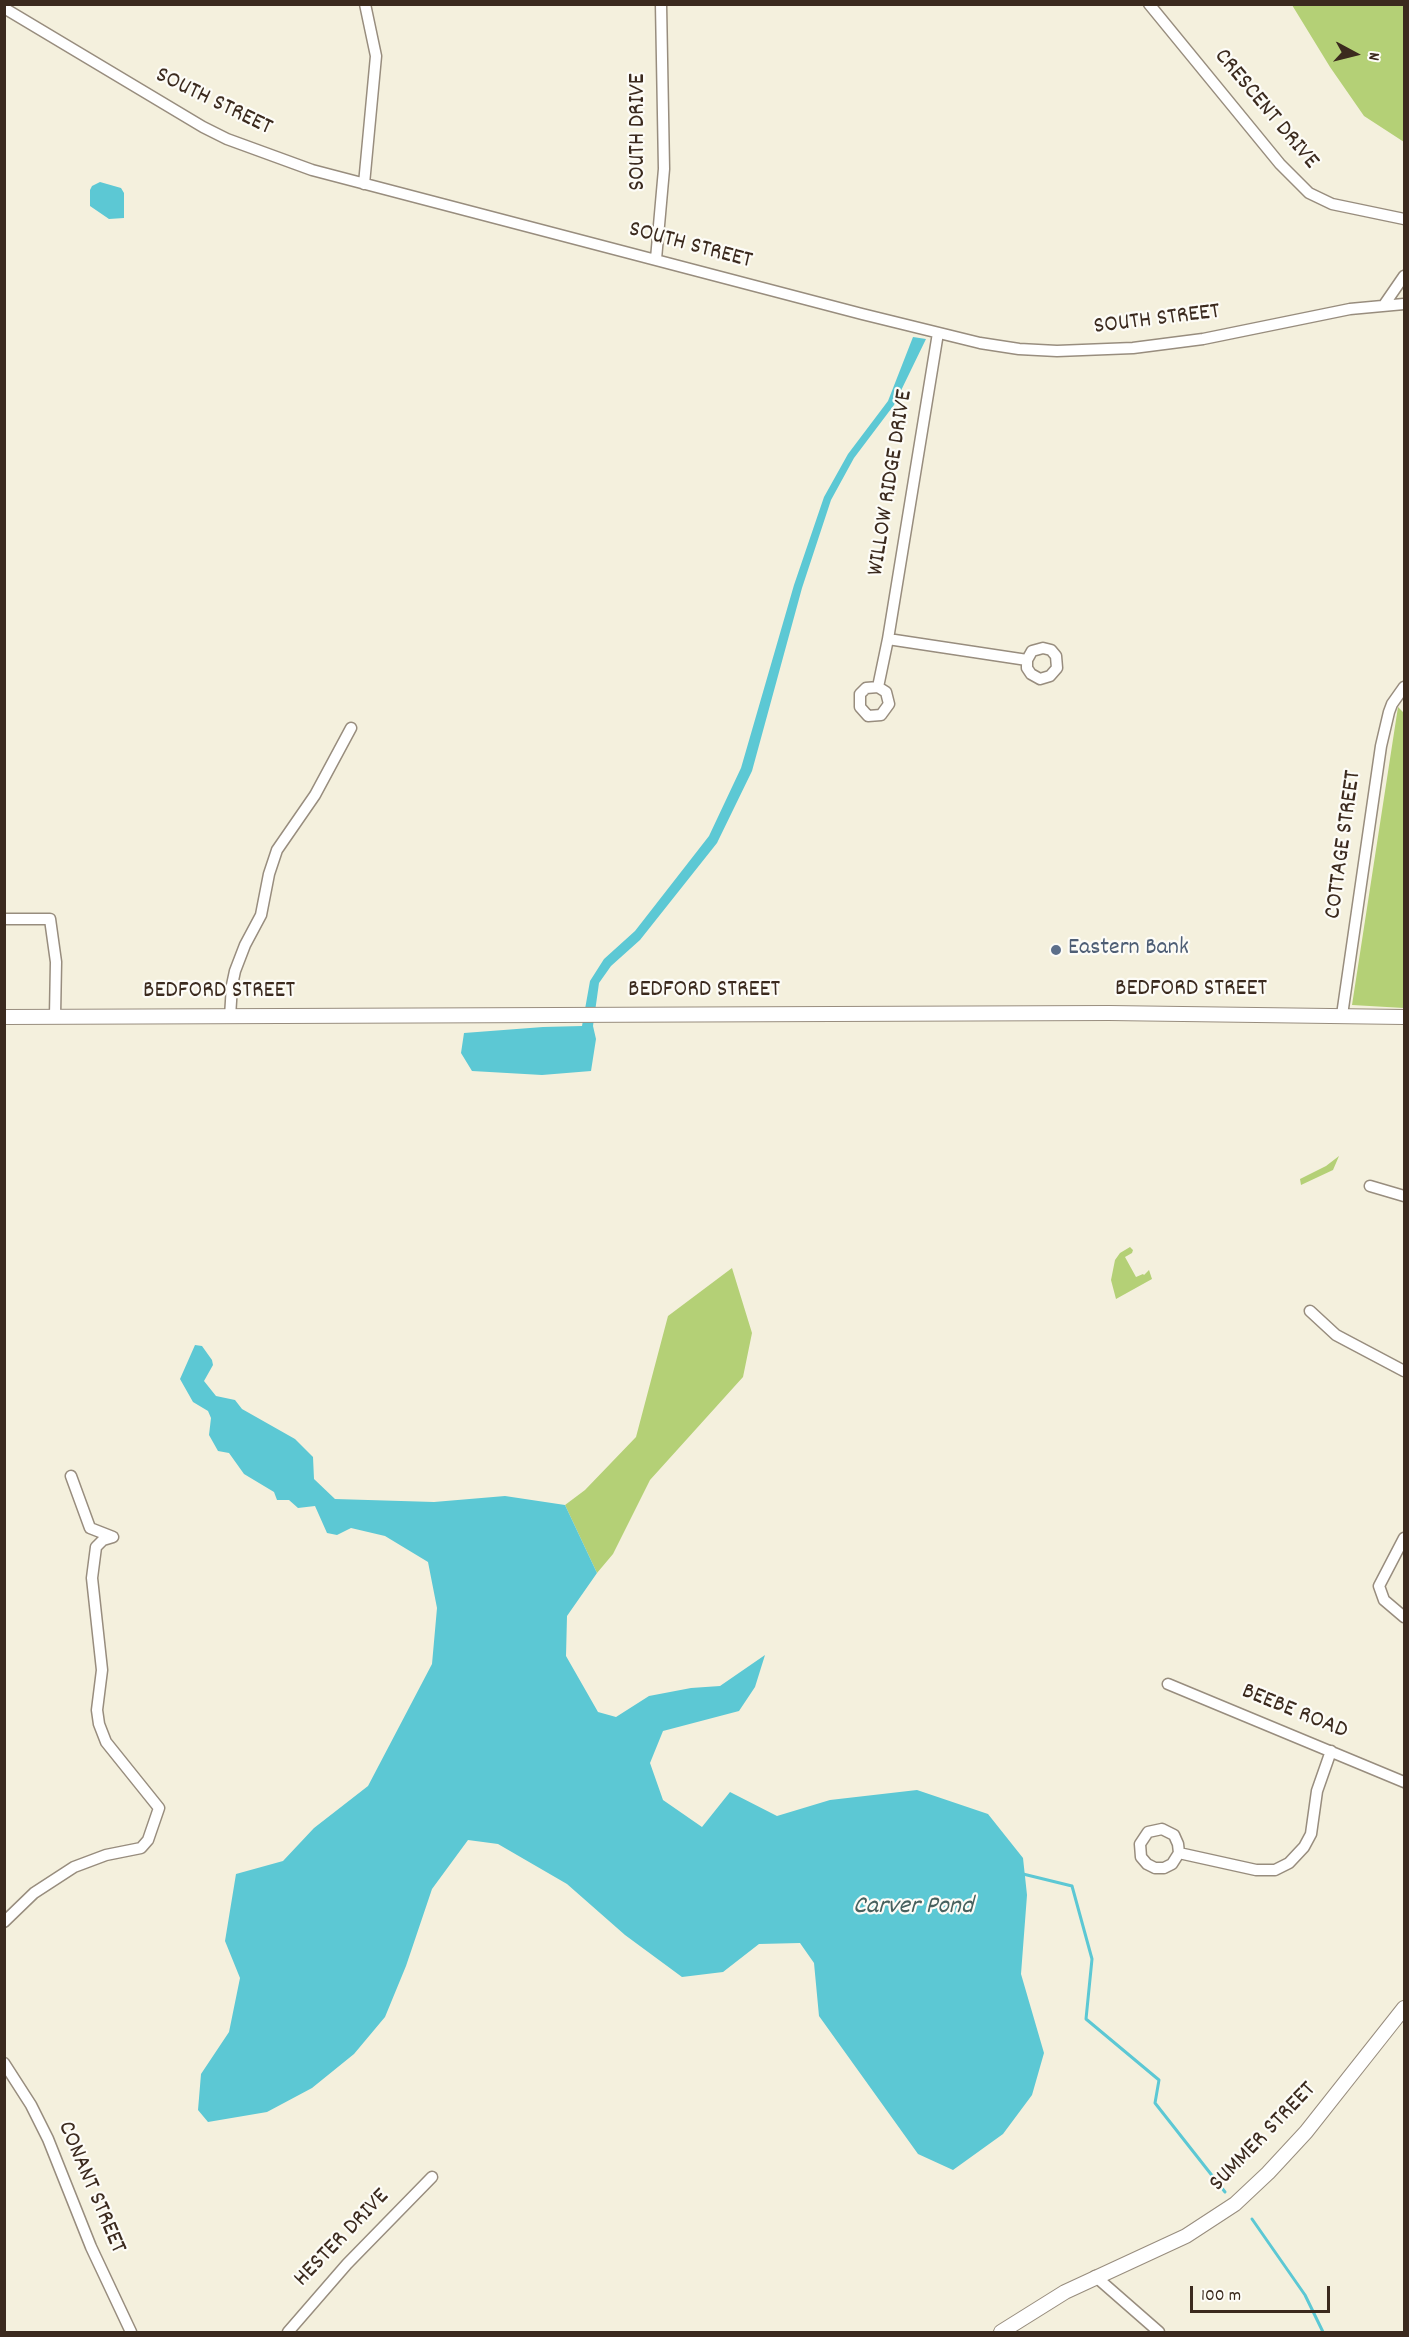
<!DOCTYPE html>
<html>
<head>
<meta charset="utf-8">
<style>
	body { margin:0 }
	#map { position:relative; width:1409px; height:2337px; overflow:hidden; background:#f4f0dd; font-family:Dekko,sans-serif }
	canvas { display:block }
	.frame { position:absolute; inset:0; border:6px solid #3b2a1e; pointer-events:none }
	.north { position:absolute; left:1325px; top:24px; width:60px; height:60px; -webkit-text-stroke:4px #fdfcf7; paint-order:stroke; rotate:97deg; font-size:16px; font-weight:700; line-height:24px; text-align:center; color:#3b2a1e }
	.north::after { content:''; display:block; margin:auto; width:21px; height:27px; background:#3b2a1e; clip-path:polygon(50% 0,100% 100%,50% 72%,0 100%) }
	.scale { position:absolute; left:1190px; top:2286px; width:140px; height:27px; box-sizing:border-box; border:3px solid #3b2a1e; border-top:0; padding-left:8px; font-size:18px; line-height:21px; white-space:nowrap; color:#3b2a1e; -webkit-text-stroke:4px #fdfcf7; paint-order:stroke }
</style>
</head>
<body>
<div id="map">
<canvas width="1409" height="2337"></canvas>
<div class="frame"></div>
<div class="north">N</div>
<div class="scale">100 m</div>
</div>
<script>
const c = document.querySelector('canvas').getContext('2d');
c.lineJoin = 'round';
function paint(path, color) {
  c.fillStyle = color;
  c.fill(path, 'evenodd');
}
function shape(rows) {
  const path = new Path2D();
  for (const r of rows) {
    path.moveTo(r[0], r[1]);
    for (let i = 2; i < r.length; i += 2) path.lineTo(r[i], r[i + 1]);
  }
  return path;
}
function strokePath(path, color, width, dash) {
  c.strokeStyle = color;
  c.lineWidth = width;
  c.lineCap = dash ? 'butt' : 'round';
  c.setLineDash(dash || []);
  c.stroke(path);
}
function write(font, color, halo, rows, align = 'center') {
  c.font = font + ' Dekko,sans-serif';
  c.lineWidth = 4.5;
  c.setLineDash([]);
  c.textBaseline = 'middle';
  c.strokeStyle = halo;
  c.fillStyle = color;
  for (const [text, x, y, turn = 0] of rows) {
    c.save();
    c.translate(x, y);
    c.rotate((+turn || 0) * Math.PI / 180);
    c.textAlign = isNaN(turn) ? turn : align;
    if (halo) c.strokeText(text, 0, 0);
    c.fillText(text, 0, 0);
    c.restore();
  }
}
paint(shape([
	[1292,5,1404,5,1404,142,1364,116,1330,67],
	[1398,707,1404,713,1404,1008,1352,1005],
	[1339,1156,1333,1170,1301,1185,1300,1179,1326,1166],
	[1130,1247,1133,1250,1132,1253,1125,1257,1136,1277,1143,1274,1144,1275,1149,1270,1152,1279,1116,1299,1111,1280,1115,1260,1120,1253],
	[732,1268,752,1333,743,1377,650,1480,613,1554,597,1573,565,1505,585,1490,636,1437,668,1316]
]), '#b4d076');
paint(shape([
	[100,182,121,188,124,193,124,218,109,219,90,206,90,190,92,186],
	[913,337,926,339,894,405,854,458,831,500,802,588,752,771,717,843,640,940,611,966,599,983,593,1026,596,1039,591,1071,542,1075,472,1071,461,1053,464,1033,543,1027,582,1026,590,981,604,959,635,931,709,836,741,768,794,585,824,497,848,454,888,401],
	[195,1345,202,1346,212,1360,213,1365,204,1381,216,1396,235,1400,242,1409,295,1439,313,1457,314,1479,335,1499,434,1502,505,1496,565,1505,597,1573,567,1616,566,1656,598,1712,616,1717,649,1696,691,1688,720,1686,765,1655,755,1687,739,1711,663,1731,650,1763,663,1800,702,1827,730,1792,777,1816,830,1800,917,1790,988,1814,1023,1858,1027,1895,1021,1974,1044,2053,1032,2095,1003,2134,953,2170,918,2154,819,2016,814,1963,800,1943,759,1944,723,1972,682,1977,625,1935,567,1884,498,1844,468,1840,432,1889,406,1966,385,2017,354,2054,312,2088,267,2112,208,2122,198,2110,201,2074,229,2032,240,1978,225,1941,236,1874,283,1861,314,1828,368,1786,432,1664,437,1608,428,1562,385,1536,351,1528,337,1535,327,1533,315,1506,298,1508,289,1500,277,1500,274,1492,244,1474,229,1453,218,1451,209,1435,211,1418,208,1411,193,1402,180,1379]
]), '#5cc8d4');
strokePath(shape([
	[1023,1874,1072,1886,1092,1959,1086,2019,1159,2080,1155,2103,1225,2192],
	[1252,2219,1305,2295,1323,2332]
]), '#5cc8d4', 3);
const minor = shape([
	[1149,4,1280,164,1309,193,1332,204,1404,219],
	[4,8,203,127,227,139,312,170,862,314,980,343,1019,349,1057,351,1133,348,1203,339,1350,309,1404,304],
	[364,184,376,56,365,4],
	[656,259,664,169,661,4],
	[1384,305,1404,276],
	[938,333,888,639,1027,660,1027,668,1031,674,1040,679,1050,676,1057,668,1056,656,1051,650,1043,648,1032,651,1027,660],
	[878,687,866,688,860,694,860,707,868,716,881,715,889,704,886,692,878,687,888,639],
	[4,919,50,919,56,962,55,1016],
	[1342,1015,1381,746,1389,712,1392,704,1404,687],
	[230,1017,232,985,235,971,245,945,261,915,269,874,277,850,315,795,351,728],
	[1370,1186,1404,1196],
	[1310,1311,1336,1335,1404,1371],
	[1404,1538,1379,1586,1384,1600,1404,1617],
	[1168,1684,1404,1782],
	[1179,1853,1172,1864,1164,1868,1155,1868,1147,1864,1141,1857,1140,1844,1148,1832,1162,1829,1174,1835,1178,1844,1179,1853,1256,1870,1275,1870,1289,1863,1304,1847,1311,1834,1317,1791,1331,1751],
	[4,1922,34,1893,74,1867,106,1855,141,1848,148,1840,159,1808,106,1742,99,1724,97,1710,102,1670,92,1578,96,1547,103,1540,113,1537,90,1528,71,1476],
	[4,2063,31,2105,48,2139,91,2247,131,2332],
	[1095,2276,1159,2332],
	[288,2332,347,2264,432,2177]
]);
const major = shape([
	[4,1017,1109,1013,1404,1017],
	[1001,2332,1065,2292,1186,2236,1235,2204,1268,2173,1306,2132,1404,2008]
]);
strokePath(minor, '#988d7e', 13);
strokePath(major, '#988d7e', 16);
strokePath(minor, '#fff', 10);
strokePath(major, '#fff', 14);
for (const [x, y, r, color] of [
	[1056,950,6,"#5c6f8a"]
]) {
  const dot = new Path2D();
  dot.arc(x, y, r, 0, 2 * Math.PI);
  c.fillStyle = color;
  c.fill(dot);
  strokePath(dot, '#fdfcf7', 2);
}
write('24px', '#3b2a1e', '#fdfcf7', [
	["SOUTH STREET",213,103,26],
	["CRESCENT DRIVE",1265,110,50],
	["SOUTH DRIVE",640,132,-90],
	["SOUTH STREET",690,247,15],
	["SOUTH STREET",1157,321,-7],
	["WILLOW RIDGE DRIVE",892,483,-81],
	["COTTAGE STREET",1345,845,-82],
	["BEDFORD STREET",1191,991],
	["BEDFORD STREET",704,992],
	["BEDFORD STREET",219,993],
	["BEEBE ROAD",1294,1713,22],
	["SUMMER STREET",1264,2138,-46],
	["CONANT STREET",90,2188,67],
	["HESTER DRIVE",343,2239,-46]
]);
write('24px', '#4e5e75', '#fdfcf7', [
	["Eastern Bank",1068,950]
], 'left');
write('italic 26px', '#47615e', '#fdfcf7', [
	["Carver Pond",913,1908]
]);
</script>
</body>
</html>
